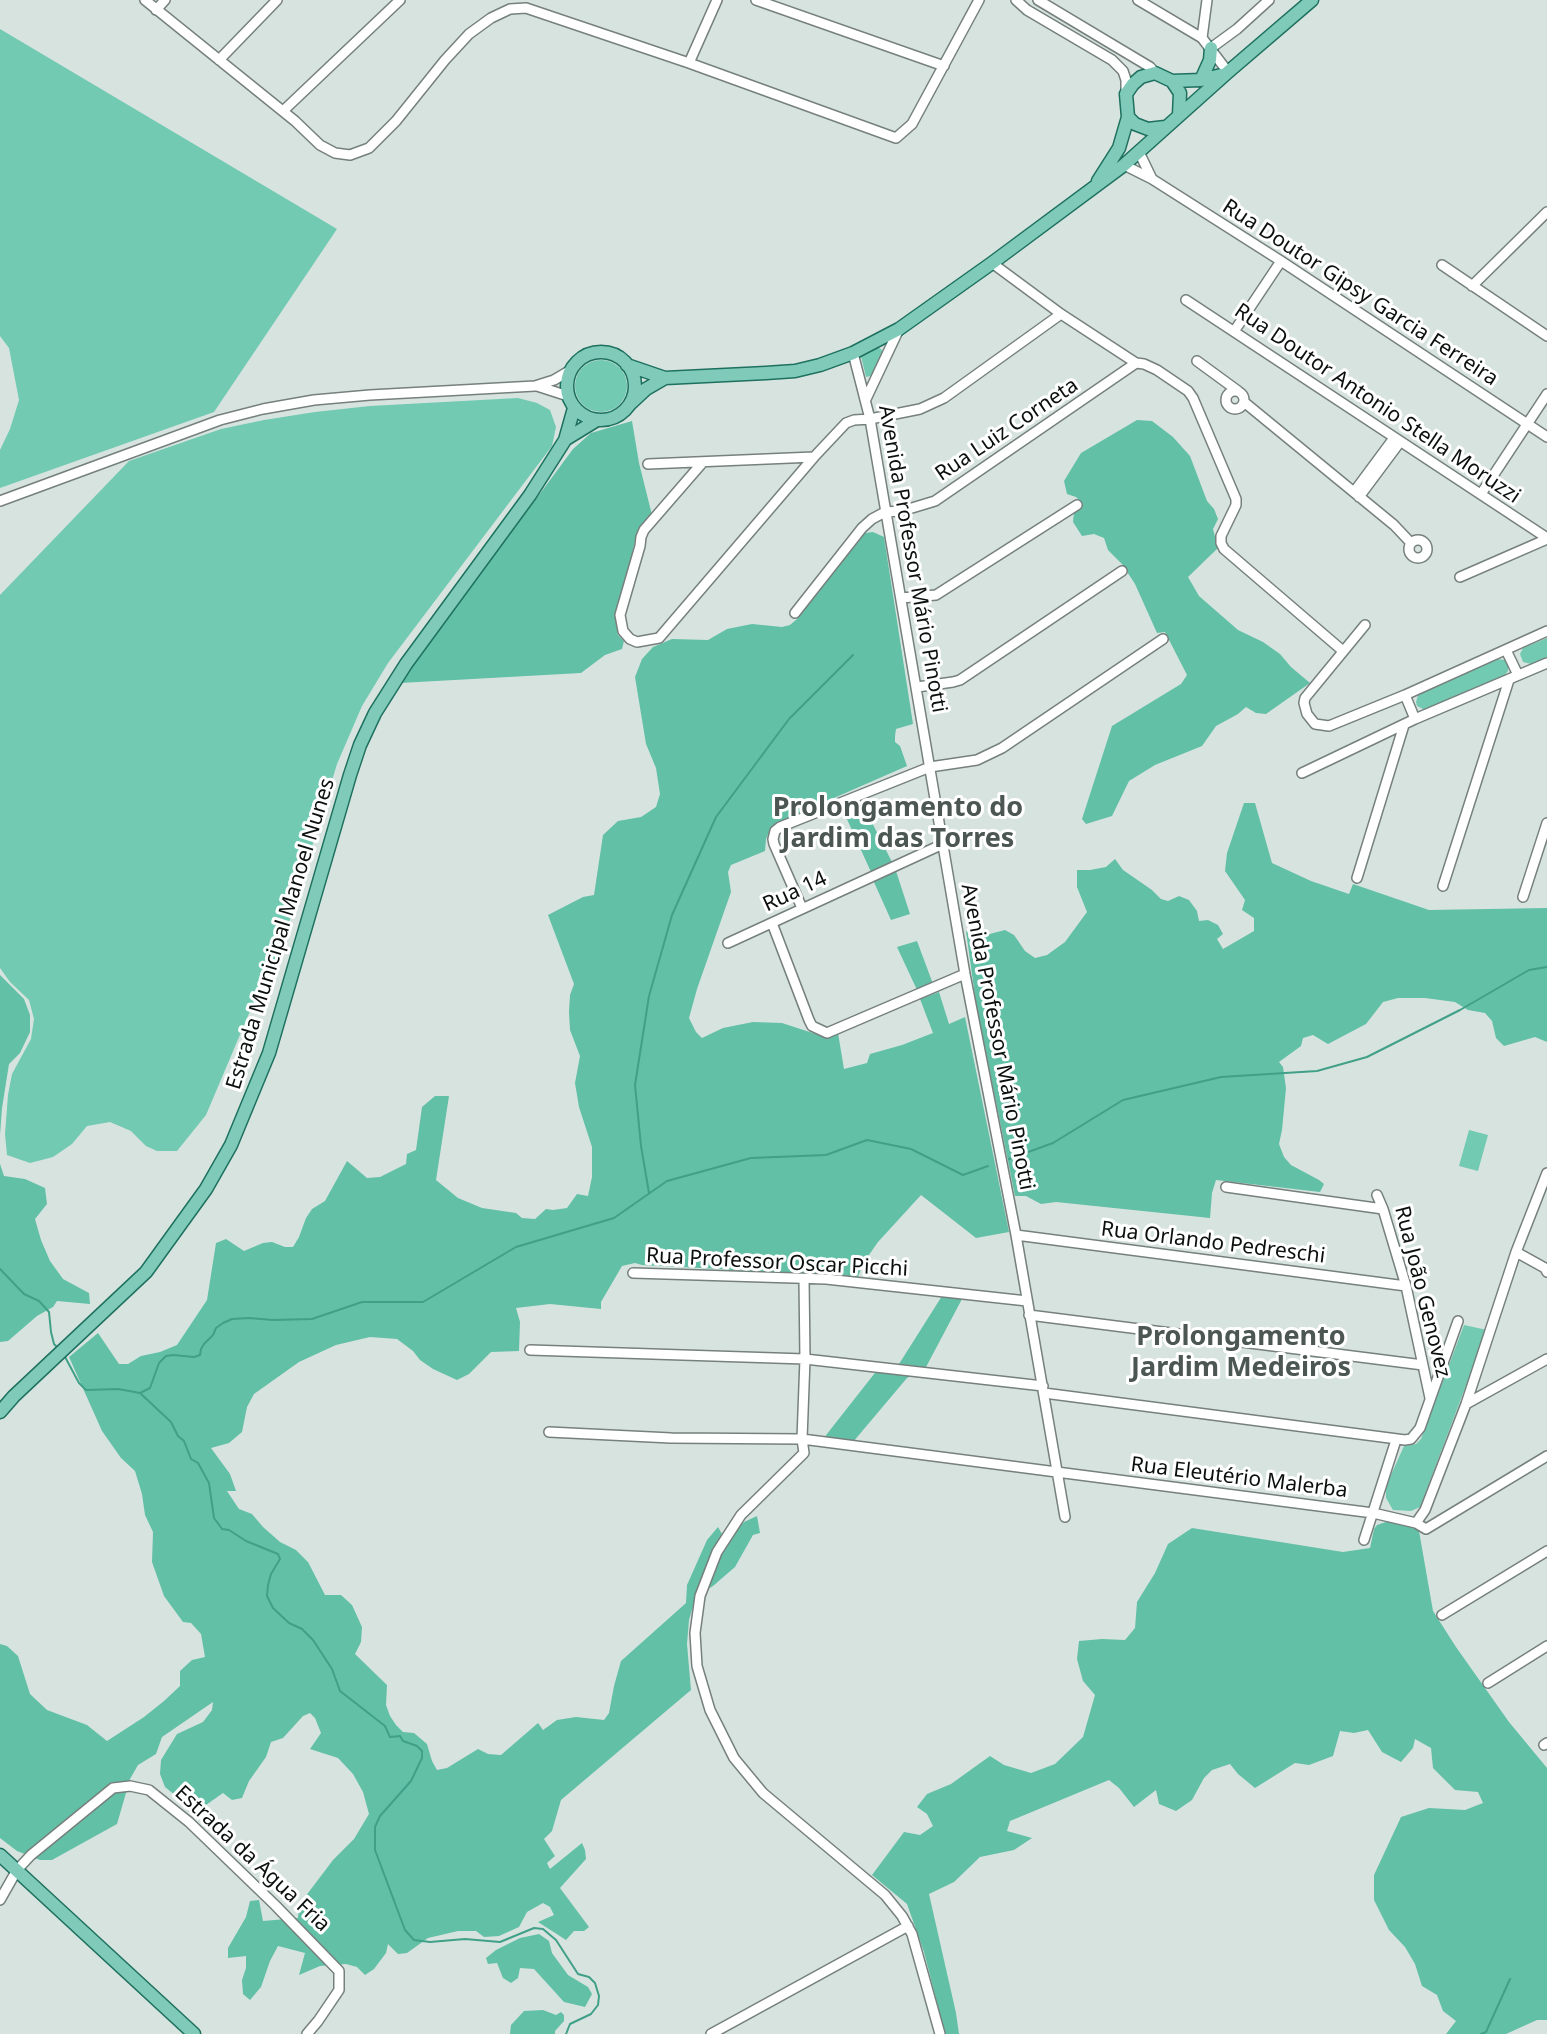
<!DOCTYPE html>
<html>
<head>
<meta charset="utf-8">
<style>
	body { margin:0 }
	canvas { display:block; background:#d7e3df }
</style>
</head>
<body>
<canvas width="1547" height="2034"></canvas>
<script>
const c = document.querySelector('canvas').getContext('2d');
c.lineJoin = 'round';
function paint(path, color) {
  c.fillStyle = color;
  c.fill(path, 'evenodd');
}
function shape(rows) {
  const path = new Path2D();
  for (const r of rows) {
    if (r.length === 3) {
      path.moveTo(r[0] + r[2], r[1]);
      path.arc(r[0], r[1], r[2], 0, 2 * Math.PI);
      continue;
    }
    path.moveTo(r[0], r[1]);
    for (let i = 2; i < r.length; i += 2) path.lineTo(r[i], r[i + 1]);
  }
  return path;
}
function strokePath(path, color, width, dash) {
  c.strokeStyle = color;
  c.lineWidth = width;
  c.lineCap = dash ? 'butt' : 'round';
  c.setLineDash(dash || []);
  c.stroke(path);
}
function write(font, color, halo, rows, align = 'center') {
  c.font = font + ' "Noto Sans",sans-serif';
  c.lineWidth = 6;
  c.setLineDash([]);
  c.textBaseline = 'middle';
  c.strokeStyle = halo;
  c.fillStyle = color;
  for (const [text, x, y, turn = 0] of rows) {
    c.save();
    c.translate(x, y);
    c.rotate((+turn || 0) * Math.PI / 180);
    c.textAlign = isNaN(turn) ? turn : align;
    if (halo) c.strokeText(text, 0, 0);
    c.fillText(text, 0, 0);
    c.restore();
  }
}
paint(shape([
	[0,29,337,229,214,412,0,488,0,450,10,429,19,400,9,348,0,336],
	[876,347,881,349,883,352,875,375,866,377,861,356],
	[601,386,26],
	[518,398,537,403,550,410,556,427,552,446,388,663,362,706,337,764,270,985,253,1004,206,1115,177,1151,157,1151,146,1146,131,1131,110,1122,87,1126,72,1144,53,1157,30,1163,7,1155,5,1134,8,1095,12,1074,31,1039,34,1019,29,1000,10,982,0,968,0,595,129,461,221,429,264,420,315,412,370,406],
	[1547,638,1547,657,1531,664,1523,662,1520,654,1523,648],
	[1497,659,1505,660,1508,665,1508,671,1504,676,1425,710,1417,706,1416,702,1418,695],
	[1469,1130,1488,1135,1478,1171,1459,1166],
	[1464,1325,1487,1330,1420,1507,1411,1511,1393,1510,1386,1498,1386,1486,1404,1446,1416,1444,1421,1439]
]), '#71cab1');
paint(shape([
	[1137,420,1152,421,1173,437,1190,456,1207,501,1214,509,1218,519,1213,529,1218,548,1188,577,1199,596,1238,630,1263,642,1280,654,1291,667,1310,683,1266,714,1256,713,1246,707,1238,714,1216,726,1202,746,1155,765,1129,781,1112,816,1086,824,1082,819,1112,726,1181,684,1187,675,1165,632,1157,633,1135,584,1122,564,1108,550,1104,538,1094,534,1082,536,1073,522,1074,512,1083,504,1076,497,1067,494,1064,481,1081,453],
	[632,421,639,463,652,515,636,536,616,624,618,635,624,641,622,649,605,655,581,673,400,683,573,449,591,433],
	[873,532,884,537,913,724,896,729,895,736,895,742,900,746,907,766,777,823,770,830,766,839,765,851,731,865,728,872,731,892,697,989,689,1018,696,1032,702,1038,723,1028,753,1022,782,1023,825,1037,838,1033,844,1069,867,1063,870,1054,902,1045,933,1033,920,999,939,992,949,1024,965,1017,1009,1232,976,1238,921,1195,878,1242,864,1262,857,1279,719,1269,642,1265,635,1263,622,1266,601,1302,601,1309,550,1304,516,1308,520,1322,519,1351,491,1352,469,1374,457,1380,433,1369,420,1360,413,1351,397,1339,370,1337,336,1345,299,1362,254,1394,247,1407,242,1432,229,1443,211,1448,230,1474,236,1491,227,1491,239,1509,252,1514,263,1527,280,1542,296,1550,308,1562,325,1595,341,1595,352,1605,362,1627,361,1642,355,1654,387,1685,386,1705,390,1716,396,1725,403,1732,414,1733,427,1744,432,1761,437,1770,447,1768,478,1749,488,1754,501,1755,538,1723,543,1730,557,1720,576,1717,604,1720,609,1713,614,1686,621,1661,686,1603,687,1585,707,1540,718,1527,722,1534,733,1534,744,1522,757,1516,760,1533,753,1535,735,1567,713,1586,696,1596,689,1620,687,1644,691,1690,561,1800,552,1831,544,1839,555,1856,547,1863,550,1869,582,1843,585,1850,586,1859,560,1888,589,1927,584,1931,574,1931,566,1940,538,1922,554,1915,550,1907,543,1903,527,1912,519,1927,499,1936,484,1937,476,1931,458,1931,428,1938,407,1953,398,1954,388,1944,386,1953,374,1969,365,1975,357,1967,346,1964,320,1966,299,1975,305,1953,278,1946,270,1961,261,1987,250,2000,243,1994,242,1980,246,1968,246,1956,228,1958,228,1948,246,1917,250,1901,259,1900,263,1921,298,1918,299,1905,333,1860,354,1839,369,1814,363,1792,353,1774,338,1758,310,1749,321,1733,315,1718,310,1713,303,1716,283,1738,271,1742,266,1757,249,1781,242,1798,232,1800,223,1793,196,1812,165,1787,160,1774,161,1760,177,1734,203,1722,212,1710,213,1702,162,1737,156,1754,138,1765,130,1779,117,1824,52,1860,40,1860,17,1851,0,1838,0,1644,7,1646,18,1656,30,1694,47,1710,87,1725,107,1741,144,1717,164,1701,180,1686,180,1671,192,1660,205,1657,201,1634,191,1623,183,1622,164,1596,152,1562,153,1532,145,1515,142,1494,135,1471,121,1458,102,1431,69,1357,98,1333,119,1364,128,1364,141,1356,160,1352,177,1345,207,1300,216,1243,226,1239,244,1251,263,1243,272,1242,285,1247,293,1247,299,1237,306,1218,312,1209,325,1201,347,1161,367,1178,380,1177,406,1164,407,1154,416,1150,422,1107,435,1096,449,1096,436,1180,458,1198,482,1208,516,1213,522,1218,535,1219,546,1209,553,1210,567,1208,577,1194,588,1196,592,1177,592,1147,579,1107,575,1083,580,1056,570,1030,569,1012,570,995,574,984,548,915,583,897,594,895,603,835,618,821,641,817,656,807,660,794,656,768,646,744,635,677,642,659,653,647,672,639,708,640,727,629,752,624,782,627,790,625,797,619,855,541,865,533],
	[860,799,892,862,871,872,841,806],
	[1244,803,1255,803,1272,863,1311,881,1349,894,1353,884,1429,910,1547,908,1547,1042,1535,1037,1504,1046,1496,1038,1492,1021,1485,1013,1468,1010,1455,1002,1425,998,1398,998,1383,1002,1366,1024,1328,1044,1313,1035,1303,1038,1301,1046,1279,1062,1283,1067,1286,1088,1282,1130,1279,1144,1284,1157,1291,1165,1319,1180,1324,1184,1320,1192,1216,1180,1212,1193,1210,1218,1056,1202,1041,1204,1026,1196,1015,1196,976,1003,966,931,982,936,1005,930,1014,935,1025,951,1035,958,1047,955,1065,942,1087,912,1077,887,1077,870,1090,870,1106,867,1115,859,1123,870,1152,890,1161,899,1168,901,1179,896,1189,900,1197,911,1199,921,1208,920,1218,925,1223,934,1217,939,1223,949,1254,931,1254,918,1242,910,1245,900,1225,871,1227,853],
	[896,871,910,914,891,920,873,880],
	[917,941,933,984,918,992,897,947],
	[0,975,24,999,30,1015,30,1032,20,1053,9,1064,2,1108,0,1135],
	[0,1164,4,1176,25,1179,45,1188,47,1204,35,1219,41,1240,50,1261,63,1279,89,1293,90,1304,57,1301,53,1307,37,1316,8,1341,0,1342],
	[942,1296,962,1299,925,1369,907,1378,853,1442,823,1439,878,1369,899,1364],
	[1389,1521,1414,1527,1419,1531,1433,1611,1456,1647,1509,1722,1547,1768,1547,2020,1537,2020,1506,2034,1446,2034,1456,2021,1443,2011,1437,1995,1422,1986,1415,1964,1405,1947,1389,1930,1374,1900,1374,1875,1401,1817,1429,1808,1465,1810,1483,1803,1478,1792,1455,1790,1433,1768,1431,1748,1415,1739,1413,1748,1401,1762,1382,1752,1368,1730,1354,1733,1340,1731,1333,1756,1309,1765,1295,1763,1255,1788,1238,1774,1230,1764,1212,1770,1204,1778,1192,1800,1176,1811,1159,1804,1156,1790,1134,1807,1119,1788,1109,1780,1010,1821,1007,1831,1032,1838,1014,1850,980,1857,954,1882,929,1894,956,2013,959,2034,945,2034,924,1952,907,1904,872,1875,904,1832,920,1835,933,1826,927,1814,917,1807,927,1794,951,1784,990,1756,1004,1765,1031,1773,1055,1764,1083,1737,1095,1695,1083,1681,1077,1659,1079,1641,1102,1639,1125,1640,1135,1628,1137,1602,1155,1573,1168,1544,1192,1528,1343,1552,1370,1548,1374,1529,1377,1525],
	[539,1934,549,1941,552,1953,568,1975,588,1987,592,1994,585,2007,564,2002,534,1969,520,1968,518,1978,511,1983,503,1978,497,1963,488,1964,486,1958,496,1950,520,1938],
	[543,2010,556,2015,561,2012,564,2015,564,2021,555,2031,555,2034,510,2034,511,2025,524,2011]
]), '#62c0a6');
strokePath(shape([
	[1009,1159,1053,1143,1123,1100,1221,1077,1317,1071,1367,1057,1460,1010,1529,970,1547,967],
	[649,1193,641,1146,635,1085,649,996,672,915,716,817,789,719,853,655],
	[0,1269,24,1294,39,1301,49,1312,51,1332,54,1344,58,1348],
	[64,1355,79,1383,86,1390,118,1389,140,1393,171,1422,178,1436,184,1441,191,1459,198,1463,209,1483,214,1518,222,1529,229,1530,246,1541,278,1554,280,1559,271,1574,268,1585,267,1596,273,1608,289,1623,302,1629,313,1640,332,1669,340,1691,385,1726,390,1737,400,1736,403,1741,417,1746,422,1751,422,1758,411,1781,380,1816,375,1827,375,1850,405,1930,414,1940,430,1942,465,1939,500,1942,534,1928,543,1929,556,1940,578,1974,589,1977,595,1983,599,1996,598,2005,591,2014,570,2024,566,2034],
	[140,1393,150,1388,159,1363,166,1356,173,1355,194,1357,200,1355,201,1349,204,1344,213,1335,216,1328,223,1323,232,1319,249,1318,273,1320,312,1319,362,1302,423,1302,516,1247,614,1218,667,1181,751,1158,826,1155,867,1140,911,1149,963,1175,988,1166],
	[1481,2034,1486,2032,1510,1979]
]), '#40a088', 2);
const minor = shape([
	[145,0,295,121,320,145,335,153,350,155,369,148,396,121,445,60,469,34,491,18,510,9,526,8,689,63,896,138,912,124,979,0],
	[756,0,944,66],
	[1016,0,1027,10,1112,60,1123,71,1126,80,1126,94],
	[1038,0,1150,67,1155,73],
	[1138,0,1202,38,1228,72],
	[156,10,165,0],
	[1202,38,1207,0],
	[1211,48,1237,29,1269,0],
	[219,60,277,0],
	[689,63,717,0],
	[283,111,400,0],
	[1139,152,1152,179],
	[1124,165,1152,179,1281,261,1547,437],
	[992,263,1061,314,1136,363,1144,364,1157,370,1188,391,1193,398,1236,499,1236,505,1221,536,1221,543,1224,549,1343,651],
	[1442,265,1547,336],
	[1472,286,1547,212],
	[1186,300,1547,538],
	[1235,330,1281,261],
	[853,353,870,419,965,974,1016,1235,1065,1517],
	[1197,361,1238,391],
	[537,386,568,396],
	[1235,400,9],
	[866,399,899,329],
	[1244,402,1394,525,1411,543],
	[703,462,644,530,641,537,640,546,620,615,623,631,630,639,637,642,659,638,814,457,846,423,854,420,870,419,920,409,944,398,1061,314],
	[648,464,814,457],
	[1354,492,1394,438],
	[1481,494,1547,394],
	[1359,497,1400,442],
	[0,501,220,420,263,409,314,400,370,395,535,386,554,380,571,370],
	[1418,549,9],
	[1460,577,1547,539],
	[901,598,936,595,1077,505],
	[795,613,862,528,872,519,885,512,902,511,935,501,1136,363],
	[1365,625,1305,698,1304,703,1307,714,1315,724,1329,726,1405,695,1547,631],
	[1506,650,1518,675],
	[917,687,953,682,960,680,1122,571],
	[1405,695,1415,719],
	[1302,773,1415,719,1547,663],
	[1357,878,1404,725],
	[1443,886,1509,680],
	[1523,897,1547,823],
	[802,908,774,844,773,839,775,831,780,827,930,767,977,760,1002,748,1163,639],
	[772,923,809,1020,812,1026,827,1033,965,974],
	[728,943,943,844],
	[1226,1187,1383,1209],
	[1377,1195,1383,1209,1406,1286,1430,1398],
	[1016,1235,1406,1286],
	[1516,1252,1545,1268,1547,1272],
	[633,1273,826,1279,1027,1301],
	[804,1279,805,1359,802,1439,804,1453,741,1515,717,1552,700,1596,695,1633,697,1666,710,1710,734,1758,763,1793,885,1895,902,1916,912,1934,940,2034],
	[1029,1315,1423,1365],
	[530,1350,805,1359,1043,1386],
	[1044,1393,1405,1440,1411,1439,1420,1428,1458,1321],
	[1466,1404,1547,1359],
	[549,1432,671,1438,802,1439,1373,1513,1416,1523,1426,1529,1547,1456],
	[1416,1523,1425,1510,1466,1404,1516,1252,1547,1173],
	[1364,1540,1396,1440],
	[1442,1615,1547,1551],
	[1488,1683,1547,1646],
	[1544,1745,1547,1743],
	[0,1900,17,1870,31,1855,113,1788,130,1786,149,1790,189,1822,275,1905,339,1971,339,1990,318,2021,307,2034],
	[711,2034,908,1926]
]);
const major = shape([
	[1201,80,1210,60,1211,48],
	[1172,81,1201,80,1221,75],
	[1128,117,1135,124,1148,129,1165,127],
	[1098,181,1119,148,1128,117,1126,94,1133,84,1141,77,1155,73,1172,81,1180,93,1179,115],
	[601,386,34],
	[627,365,665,378],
	[631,403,646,389,665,378,766,373,795,371,820,365,853,353,899,329,992,263,1124,165,1228,72,1312,0],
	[566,439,597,420],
	[0,1412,14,1396,146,1272,206,1189,231,1145,269,1053,350,775,360,745,375,713,406,664,530,495,565,440,574,408],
	[0,1855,194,2034]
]);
strokePath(minor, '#76807d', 12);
strokePath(major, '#1e715f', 15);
strokePath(minor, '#fff', 9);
strokePath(major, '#7fcab9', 12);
write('21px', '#0b0f0e', '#fff', [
	["Rua Doutor Gipsy Garcia Ferreira",1360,293,33],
	["Rua Doutor Antonio Stella Moruzzi",1377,404,34],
	["Rua Luiz Corneta",1007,430,-34],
	["Avenida Professor Mário Pinotti",912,559,80],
	["Rua 14",795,892,-25],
	["Estrada Municipal Manoel Nunes",281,934,-73],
	["Avenida Professor Mário Pinotti",997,1037,79],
	["Rua Orlando Pedreschi",1213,1243,7],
	["Rua Professor Oscar Picchi",777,1263,3],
	["Rua João Genovez",1422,1292,76],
	["Rua Eleutério Malerba",1239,1478,7],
	["Estrada da Água Fria",252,1859,43]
]);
write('bold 27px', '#4c5653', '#fff', [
	["Prolongamento do",898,808],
	["Jardim das Torres",898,839],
	["Prolongamento",1241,1337],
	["Jardim Medeiros",1241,1368]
]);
</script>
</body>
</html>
